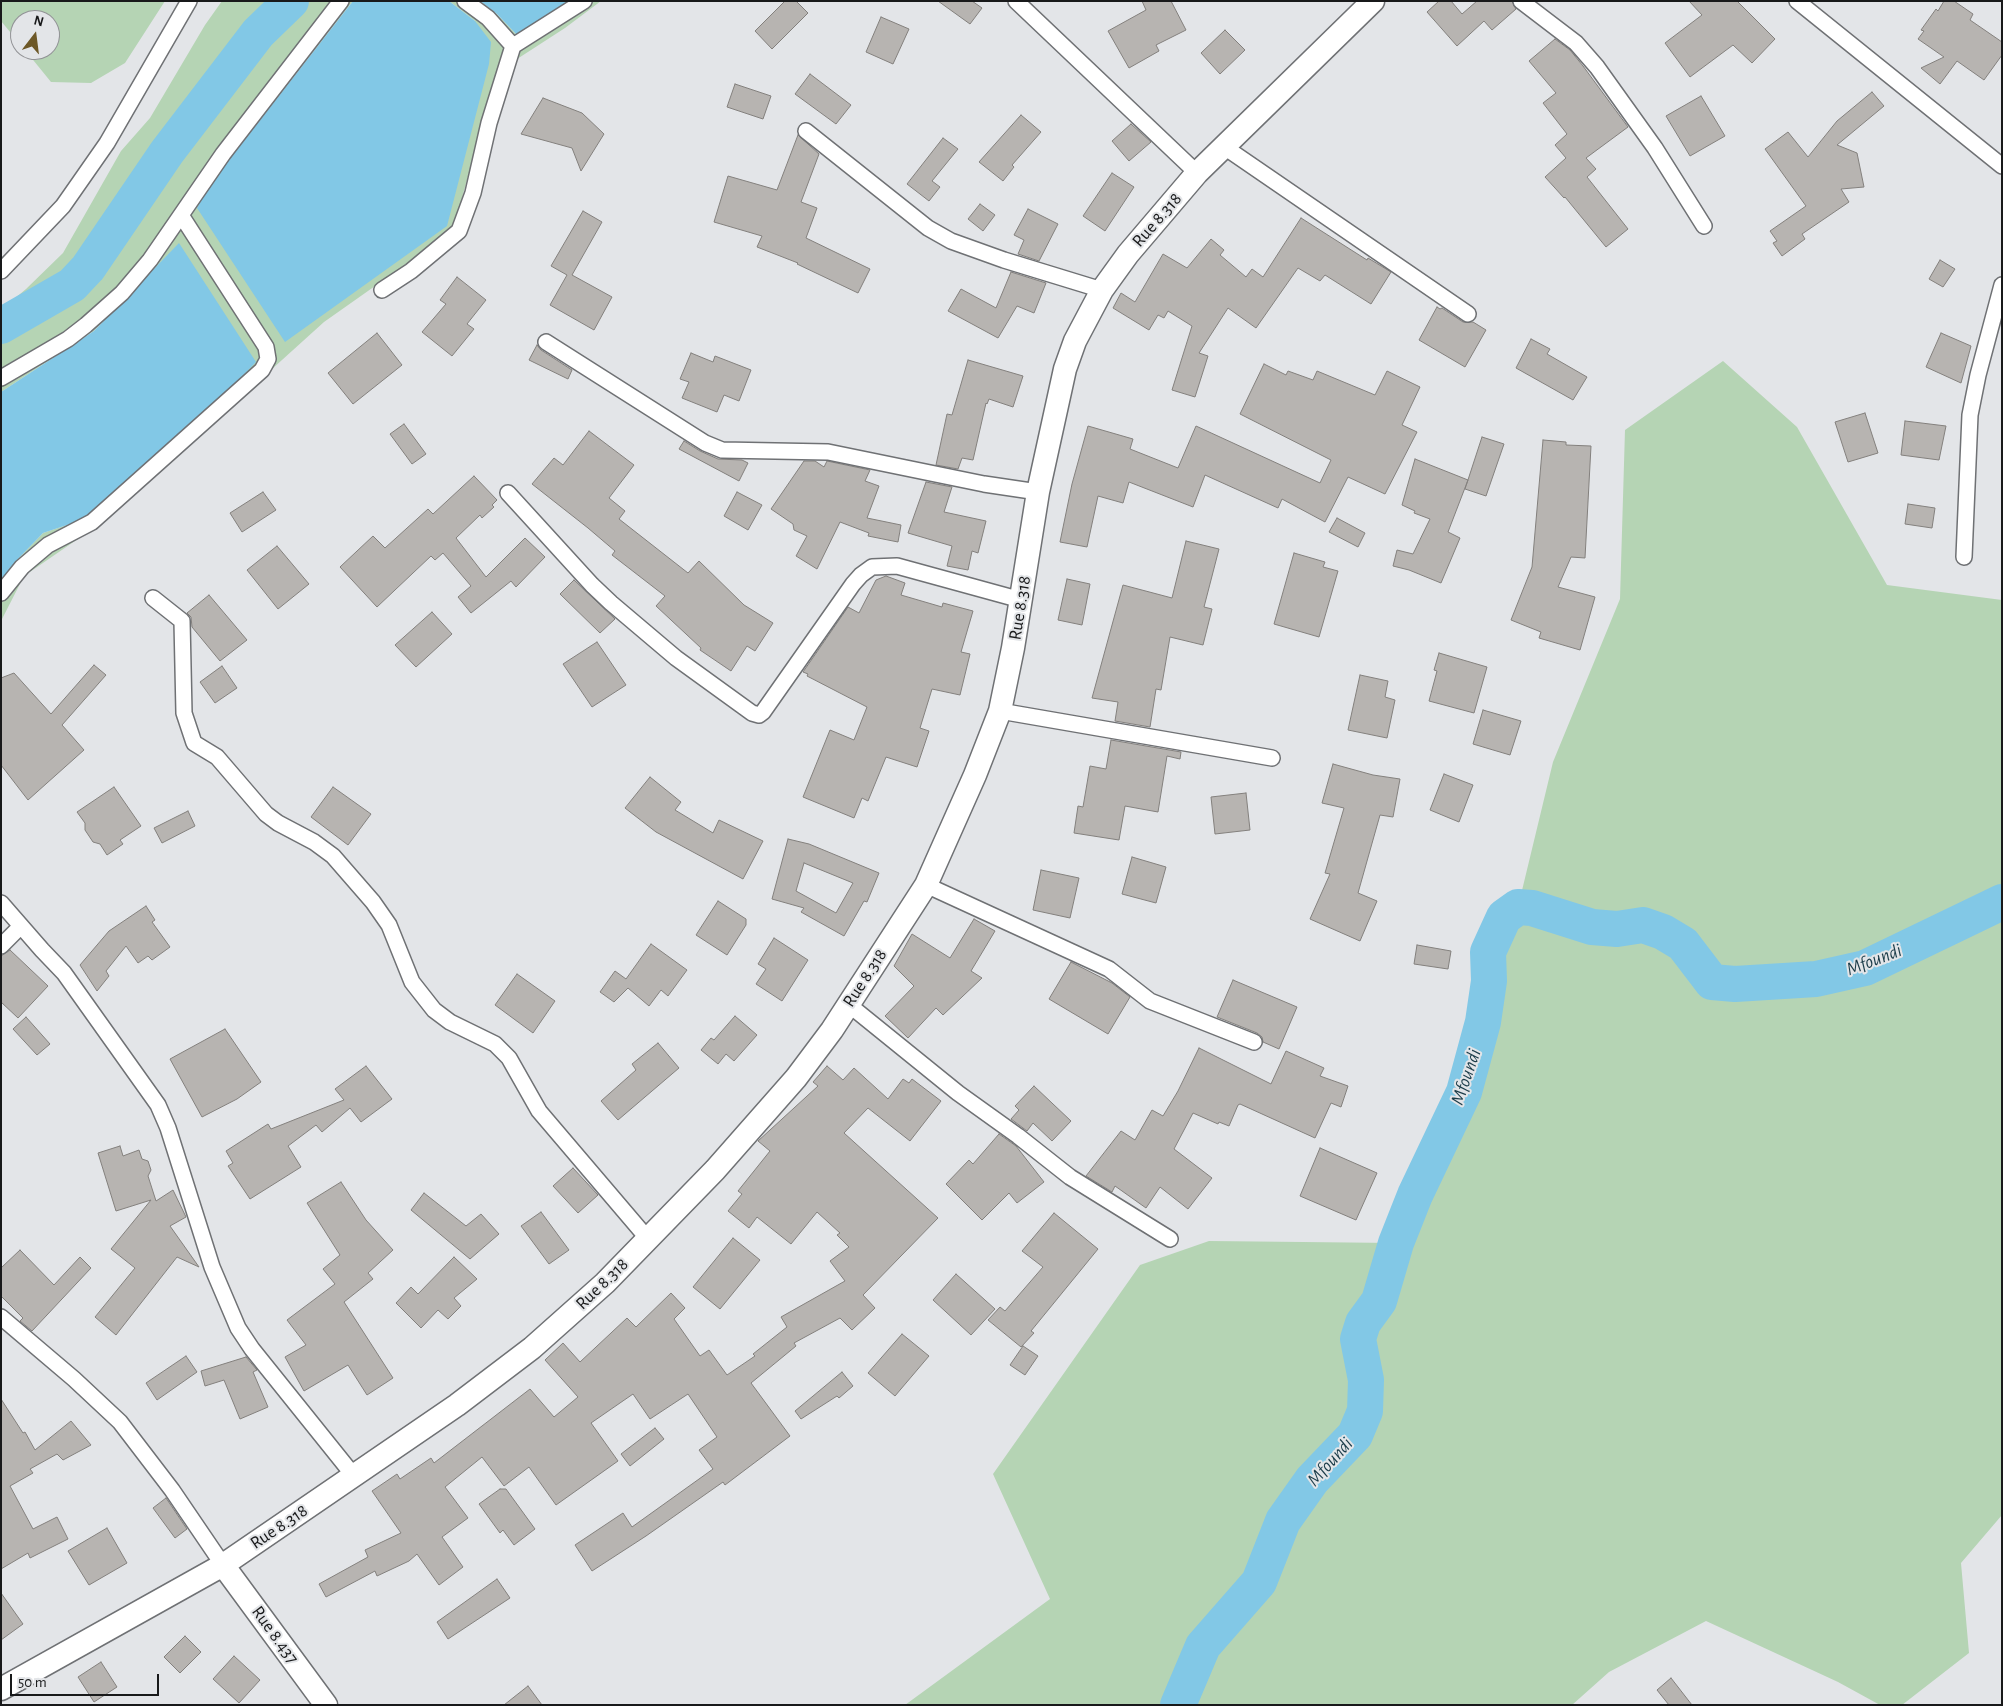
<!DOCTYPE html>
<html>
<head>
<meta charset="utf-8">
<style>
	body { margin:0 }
	#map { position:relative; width:2003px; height:1706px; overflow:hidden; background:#e3e5e8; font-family:"Alegreya Sans",sans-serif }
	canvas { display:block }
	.frame { position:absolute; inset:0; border:2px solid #18191a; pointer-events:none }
	.north { position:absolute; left:10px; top:10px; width:50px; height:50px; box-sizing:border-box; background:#e3e5e8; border:1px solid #929396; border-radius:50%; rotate:15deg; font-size:14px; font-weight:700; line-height:20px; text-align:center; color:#18191a }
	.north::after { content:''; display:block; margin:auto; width:18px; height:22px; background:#6d5827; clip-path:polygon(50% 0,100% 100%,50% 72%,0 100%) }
	.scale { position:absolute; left:10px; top:1674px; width:149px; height:22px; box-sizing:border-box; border:2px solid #18191a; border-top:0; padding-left:6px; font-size:15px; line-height:18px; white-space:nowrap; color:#18191a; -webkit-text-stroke:4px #e3e5e8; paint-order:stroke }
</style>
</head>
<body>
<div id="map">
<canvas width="2003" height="1706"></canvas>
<div class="frame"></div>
<div class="north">N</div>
<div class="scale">50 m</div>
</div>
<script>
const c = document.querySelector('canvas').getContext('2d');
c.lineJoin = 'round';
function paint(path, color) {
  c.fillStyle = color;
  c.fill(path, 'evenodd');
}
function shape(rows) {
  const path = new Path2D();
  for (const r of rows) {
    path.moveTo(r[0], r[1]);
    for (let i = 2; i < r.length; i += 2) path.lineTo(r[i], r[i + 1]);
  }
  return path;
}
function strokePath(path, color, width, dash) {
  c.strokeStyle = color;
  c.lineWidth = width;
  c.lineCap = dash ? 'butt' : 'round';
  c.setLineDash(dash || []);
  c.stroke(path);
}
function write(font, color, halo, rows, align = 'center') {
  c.font = font + ' "Alegreya Sans",sans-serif';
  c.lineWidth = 4;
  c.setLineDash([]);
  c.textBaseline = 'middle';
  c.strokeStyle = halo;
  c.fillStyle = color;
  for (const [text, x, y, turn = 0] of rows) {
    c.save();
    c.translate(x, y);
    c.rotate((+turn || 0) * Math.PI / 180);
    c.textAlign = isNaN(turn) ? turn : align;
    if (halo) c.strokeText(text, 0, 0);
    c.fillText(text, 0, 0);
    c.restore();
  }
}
paint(shape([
	[1,1,165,1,125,63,91,83,51,82,25,50,50,50,50,20,20,20,20,44,1,21],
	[222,1,353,1,207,188,475,21,449,1,480,1,497,14,519,37,576,1,601,1,565,28,497,72,455,223,446,236,324,322,104,521,24,576,1,621,1,580,15,562,43,533,88,518,179,244,94,331,1,392,1,310,26,289,63,253,121,151,150,118,205,25],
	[1723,361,1797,427,1887,585,2002,600,2002,1515,1961,1563,1969,1653,1902,1705,1880,1705,1838,1682,1706,1621,1609,1672,1572,1705,905,1705,1050,1599,993,1474,1140,1265,1209,1241,1396,1243,1415,1195,1464,1092,1483,1022,1489,981,1488,952,1504,917,1518,907,1553,762,1620,599,1625,430]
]), '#b5d4b4');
paint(shape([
	[353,1,449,1,475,21,491,42,489,64,447,226,285,342,197,208,207,188],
	[480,1,576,1,519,37,497,14],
	[179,243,256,362,190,430,88,518,43,533,15,562,1,580,1,392,94,331]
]), '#82c8e6');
strokePath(shape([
	[1,326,72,285,88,268,167,152,258,33,291,1],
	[1178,1705,1203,1646,1259,1582,1283,1521,1312,1480,1355,1435,1365,1411,1366,1380,1358,1339,1363,1323,1379,1301,1396,1243,1415,1195,1464,1092,1483,1022,1489,981,1488,952,1504,917,1518,907,1532,908,1592,927,1617,929,1643,925,1663,932,1683,944,1712,982,1735,984,1816,979,1865,968,2002,902]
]), '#82c8e6', 36);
const building = shape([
	[785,1,796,1,808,13,772,49,755,31,785,1],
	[938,1,972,1,982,8,970,24,938,1],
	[1142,1,1171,1,1186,30,1156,45,1159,51,1129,68,1108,31,1146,10,1142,1],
	[1439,1,1451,1,1462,14,1477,1,1512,1,1516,9,1492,30,1484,21,1457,46,1427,12,1439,1],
	[1689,1,1737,1,1775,39,1752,63,1733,45,1690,77,1665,43,1702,15,1689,1],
	[1944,1,1954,1,1973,14,1970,20,2002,42,2002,55,1984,80,1957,61,1940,84,1921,68,1944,57,1918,39,1924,31,1921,30,1936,9,1938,11,1944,1],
	[881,17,909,29,893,64,866,52,881,17],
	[1225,30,1245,50,1220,74,1201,53,1225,30],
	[1555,39,1570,50,1583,66,1628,127,1586,158,1596,169,1587,177,1628,229,1606,247,1565,197,1564,198,1545,177,1566,158,1555,145,1567,134,1543,103,1556,93,1529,61,1555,39],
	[810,74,851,105,836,124,795,94,810,74],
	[735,84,771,96,763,119,727,107,735,84],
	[1872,92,1884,106,1837,145,1857,153,1864,187,1841,189,1849,202,1802,234,1805,239,1782,256,1773,243,1777,241,1770,231,1806,206,1765,149,1788,132,1808,157,1837,121,1872,92],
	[1701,96,1725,136,1690,156,1666,116,1701,96],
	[543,98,582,113,604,134,581,171,572,148,521,134,543,98],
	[1021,115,1041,132,1012,165,1014,167,1003,181,979,162,1021,115],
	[1131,124,1151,142,1129,161,1112,141,1131,124],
	[798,135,819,154,801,202,817,208,806,238,870,269,858,293,797,264,798,263,757,247,762,236,714,222,728,176,777,190,798,135],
	[943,138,958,149,932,181,940,187,929,201,907,184,943,138],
	[1112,173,1134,187,1105,231,1083,216,1112,173],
	[980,204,995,215,983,231,968,219,980,204],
	[1028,209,1058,224,1039,261,1018,254,1024,240,1014,235,1028,209],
	[583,211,602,222,572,275,612,297,594,330,550,305,567,275,551,266,583,211],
	[1301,218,1367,260,1368,258,1391,272,1371,304,1325,275,1320,281,1298,268,1256,328,1228,308,1199,353,1208,356,1195,397,1172,390,1192,326,1168,311,1164,318,1158,315,1149,330,1113,308,1121,293,1135,302,1163,254,1187,268,1211,239,1224,250,1220,255,1246,277,1252,269,1263,277,1301,218],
	[1940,260,1955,269,1943,287,1929,279,1940,260],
	[1011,272,1046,283,1034,313,1017,306,998,338,948,311,961,289,996,308,1011,272],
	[457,277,486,300,467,324,474,329,452,356,422,332,446,304,440,300,457,277],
	[1437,307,1440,309,1442,308,1463,322,1473,322,1486,330,1465,367,1419,340,1437,307],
	[377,333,402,365,353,404,328,373,377,333],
	[1941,333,1971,346,1961,383,1926,367,1941,333],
	[1531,339,1550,349,1547,354,1587,377,1573,400,1516,368,1531,339],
	[537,345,541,350,572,370,568,379,529,360,537,345],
	[691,353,713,362,715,356,751,370,739,401,724,395,717,412,682,398,689,382,680,379,691,353],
	[968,360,1023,376,1013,407,989,399,987,404,986,403,973,460,962,458,958,469,936,465,947,414,952,415,968,360],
	[1264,364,1286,375,1288,371,1313,380,1317,371,1375,395,1387,371,1420,387,1402,425,1417,432,1385,494,1348,477,1325,522,1282,499,1278,508,1205,475,1193,507,1129,482,1123,503,1098,496,1087,547,1060,542,1072,484,1088,426,1133,439,1130,449,1178,468,1196,426,1320,483,1331,460,1240,414,1264,364],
	[1865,413,1878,453,1848,462,1835,422,1865,413],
	[1905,421,1946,426,1939,460,1901,455,1905,421],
	[404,424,426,454,412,464,390,434,404,424],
	[589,431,634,465,609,498,625,511,619,519,688,573,699,561,744,605,773,623,755,651,747,646,731,671,700,650,701,648,656,606,665,596,612,555,615,551,588,528,532,484,554,458,563,465,589,431],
	[1482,437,1504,444,1486,496,1465,489,1482,437],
	[1543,440,1566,442,1566,445,1591,446,1585,558,1571,557,1558,587,1595,597,1580,650,1539,638,1541,632,1511,620,1532,567,1543,440],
	[684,441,700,451,718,459,742,460,748,463,739,481,679,449,684,441],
	[1415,459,1468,480,1448,532,1460,538,1441,583,1409,570,1393,566,1397,550,1413,554,1430,519,1414,513,1415,511,1402,505,1415,459],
	[804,461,815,461,824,467,827,461,870,470,865,481,879,486,867,518,901,525,898,542,868,536,869,533,840,522,817,569,796,556,807,536,794,530,793,524,771,509,804,461],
	[474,476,497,500,492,505,494,507,482,518,480,515,456,538,486,577,525,538,545,557,516,587,511,581,471,613,458,597,471,586,443,553,435,560,431,556,377,607,340,567,373,536,385,548,428,509,433,514,474,476],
	[926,482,952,487,944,512,986,521,978,553,972,551,968,570,947,566,952,546,908,533,926,482],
	[263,492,276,510,242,532,230,513,263,492],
	[737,492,762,505,748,530,724,516,737,492],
	[1908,504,1935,508,1932,528,1905,524,1908,504],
	[1337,518,1365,533,1358,547,1329,532,1337,518],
	[1186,541,1219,549,1204,607,1212,609,1203,645,1170,637,1161,690,1156,689,1150,727,1115,721,1118,702,1092,698,1123,585,1172,598,1186,541],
	[277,546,309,584,278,609,247,570,277,546],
	[1294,553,1325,562,1323,567,1338,571,1319,637,1274,624,1294,553],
	[886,576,905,583,901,595,942,607,943,603,973,611,961,652,970,654,960,695,932,689,920,728,929,731,917,767,886,757,868,801,862,798,854,818,803,797,830,730,854,740,867,707,807,676,808,674,803,672,848,607,859,613,876,580,886,576],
	[1067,579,1090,584,1082,625,1058,620,1067,579],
	[574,580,615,619,600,633,560,594,574,580],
	[209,595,247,640,220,661,192,627,191,617,187,613,209,595],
	[432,612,452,634,416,667,395,645,432,612],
	[597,642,626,685,592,707,563,664,597,642],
	[1439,653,1487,667,1474,713,1429,701,1437,671,1434,670,1439,653],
	[94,665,106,675,62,725,84,750,28,800,1,765,1,678,14,673,51,714,94,665],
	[222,666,237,688,215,703,200,682,222,666],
	[1360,675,1388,681,1385,697,1395,700,1387,738,1348,730,1360,675],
	[1483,710,1521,721,1510,755,1473,744,1483,710],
	[1111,740,1181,752,1180,759,1167,756,1158,812,1125,806,1119,840,1074,833,1078,806,1083,807,1090,766,1106,769,1111,740],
	[1333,764,1373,775,1400,779,1393,817,1380,815,1358,893,1377,901,1360,941,1310,919,1330,874,1325,873,1344,808,1322,803,1333,764],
	[1444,774,1473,785,1459,822,1430,810,1444,774],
	[650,777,681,802,675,810,713,833,719,820,763,841,743,879,656,832,625,808,650,777],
	[114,787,141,826,120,840,123,844,107,855,100,844,93,842,85,830,85,823,77,812,114,787],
	[333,787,371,814,348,845,311,817,333,787],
	[1246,793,1250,830,1215,834,1211,797,1246,793],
	[188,811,195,826,162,843,154,828,188,811],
	[788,839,809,844,879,873,867,902,864,901,844,936,801,912,804,908,772,899,788,839],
	[804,863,853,883,836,913,796,891,804,863],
	[1132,857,1166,867,1156,903,1122,894,1132,857],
	[1041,870,1079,878,1070,918,1033,910,1041,870],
	[718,901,746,919,746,925,727,955,696,935,718,901],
	[146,906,155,920,152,922,170,947,152,960,148,956,138,963,126,946,106,971,109,976,97,991,80,965,109,931,146,906],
	[974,919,995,931,971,971,982,978,943,1015,936,1008,908,1038,885,1016,914,986,894,966,912,934,950,958,974,919],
	[774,938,808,960,782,1001,756,984,766,969,758,964,774,938],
	[651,944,687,970,668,996,661,990,649,1006,628,988,614,1002,600,992,615,971,626,979,651,944],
	[1417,945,1451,951,1448,969,1414,964,1417,945],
	[10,950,48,986,18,1018,1,1002,1,956,10,950],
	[1071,962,1112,983,1130,997,1108,1034,1049,999,1071,962],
	[517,974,555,1001,533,1033,495,1005,517,974],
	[1233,980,1297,1007,1279,1049,1263,1042,1262,1037,1257,1033,1217,1017,1233,980],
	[735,1016,757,1035,734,1061,726,1054,718,1064,701,1050,711,1038,714,1040,735,1016],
	[26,1017,50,1044,37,1055,13,1029,26,1017],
	[225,1029,261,1082,237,1099,202,1117,170,1059,225,1029],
	[658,1043,679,1068,618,1120,601,1101,636,1070,632,1064,658,1043],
	[1199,1048,1271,1084,1286,1051,1324,1068,1320,1076,1348,1086,1341,1107,1331,1103,1315,1138,1240,1104,1238,1105,1229,1126,1219,1122,1218,1124,1193,1113,1174,1149,1212,1178,1188,1209,1160,1187,1146,1208,1115,1186,1112,1192,1086,1176,1121,1131,1135,1140,1152,1110,1163,1116,1178,1091,1199,1048],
	[366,1066,392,1099,361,1122,350,1108,322,1132,316,1125,288,1146,301,1167,250,1199,228,1166,233,1163,226,1151,268,1124,271,1129,344,1100,335,1089,366,1066],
	[827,1066,843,1080,854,1068,888,1099,903,1079,909,1083,912,1079,941,1101,910,1141,868,1108,844,1133,938,1218,863,1295,875,1308,852,1330,840,1318,794,1343,796,1346,751,1383,790,1436,725,1485,723,1482,646,1536,592,1571,575,1545,623,1513,632,1527,713,1469,699,1450,717,1437,688,1394,650,1419,633,1394,591,1423,618,1461,556,1505,529,1467,504,1486,482,1457,445,1487,468,1518,442,1537,463,1567,439,1585,417,1554,409,1561,377,1576,375,1571,326,1597,319,1584,368,1557,365,1550,401,1533,372,1491,397,1474,400,1479,431,1458,434,1463,530,1389,554,1417,578,1397,545,1360,563,1343,580,1362,627,1318,636,1327,671,1293,685,1308,674,1319,700,1356,709,1350,727,1375,755,1356,753,1354,787,1327,781,1317,845,1281,830,1261,849,1247,837,1235,840,1233,817,1212,791,1244,757,1217,749,1228,728,1211,742,1194,738,1191,770,1151,758,1141,818,1086,813,1082,827,1066],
	[1034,1086,1071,1121,1052,1141,1033,1123,1027,1131,1011,1119,1019,1110,1015,1106,1034,1086],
	[999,1134,1016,1146,1044,1182,1017,1203,1009,1193,982,1220,946,1184,969,1160,973,1164,999,1134],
	[120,1146,123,1156,139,1150,142,1159,148,1161,151,1170,148,1176,156,1201,173,1190,186,1217,170,1226,199,1267,177,1257,116,1335,95,1317,135,1268,111,1249,151,1200,116,1211,98,1153,120,1146],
	[1320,1148,1377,1173,1356,1220,1300,1196,1320,1148],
	[573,1168,598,1195,578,1213,553,1186,573,1168],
	[341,1182,366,1220,393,1250,368,1273,373,1279,344,1302,393,1378,367,1395,348,1365,304,1391,285,1357,306,1345,287,1320,335,1284,323,1269,340,1255,307,1203,341,1182],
	[424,1193,466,1226,481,1214,499,1234,470,1259,411,1210,424,1193],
	[541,1212,569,1250,549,1264,521,1226,541,1212],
	[1054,1213,1098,1249,1031,1331,1034,1333,1021,1347,988,1320,1000,1307,1005,1311,1043,1267,1022,1251,1054,1213],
	[733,1238,760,1260,720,1309,693,1287,733,1238],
	[20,1250,54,1285,80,1257,91,1268,32,1331,20,1321,23,1318,1,1296,1,1268,20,1250],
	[454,1257,477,1279,454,1298,461,1306,448,1319,438,1310,421,1328,396,1303,411,1287,418,1294,454,1257],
	[956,1274,995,1309,971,1335,933,1300,956,1274],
	[902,1334,929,1356,895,1396,868,1373,902,1334],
	[1023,1346,1038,1356,1025,1375,1010,1365,1023,1346],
	[186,1356,197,1372,157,1400,146,1383,186,1356],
	[246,1357,257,1370,253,1372,268,1407,240,1419,224,1380,205,1386,201,1371,246,1357],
	[842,1372,853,1386,839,1398,837,1396,801,1419,795,1411,842,1372],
	[1,1399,23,1433,25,1432,35,1450,71,1421,91,1445,63,1460,57,1454,30,1469,33,1473,10,1486,33,1529,57,1517,68,1539,30,1558,28,1553,1,1569,1,1399],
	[655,1428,664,1439,630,1466,621,1454,655,1428],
	[500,1489,506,1489,535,1529,514,1545,503,1530,500,1533,479,1504,500,1489],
	[166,1498,187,1529,175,1538,153,1508,166,1498],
	[107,1528,127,1563,89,1585,68,1551,107,1528],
	[497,1579,510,1598,448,1639,437,1622,497,1579],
	[1,1593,23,1624,1,1640,1,1593],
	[185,1636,201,1652,180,1673,164,1657,185,1636],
	[234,1656,260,1680,239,1703,213,1679,234,1656],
	[101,1662,117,1687,94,1702,78,1677,101,1662],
	[1671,1678,1692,1705,1669,1705,1657,1690,1671,1678],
	[528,1686,542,1705,504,1705,528,1686]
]);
paint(building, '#b7b4b1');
strokePath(building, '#83807d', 1);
const minor = shape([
	[465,1,488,18,513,46],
	[1016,1,1197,173],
	[1521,1,1576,43,1597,67,1655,148,1704,226],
	[1797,1,2002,166],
	[806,131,928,228,951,241,1004,260,1102,290],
	[1223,146,1468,314],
	[1,271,63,206,107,143,189,1],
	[382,290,411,271,459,231,473,193,489,123,513,46,584,1],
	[546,342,705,443,722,450,828,452,984,484,1038,492],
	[1,378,68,339,86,325,122,293,150,260,223,154,341,1],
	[508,493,592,585,611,603,676,658,752,713,759,715,763,712,853,584,861,575,872,567,897,566,1021,600],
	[1964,557,1970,415,1978,375,2002,285],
	[1,593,22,567,48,545,92,522,262,370,268,359,266,347,181,215],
	[153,598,182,621,184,713,194,743,217,757,266,814,278,823,314,842,333,856,373,902,389,925,412,982,434,1010,450,1022,495,1044,509,1058,539,1111,648,1239],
	[1000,711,1272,758],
	[926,885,1109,969,1150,1001,1254,1042],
	[1,903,42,950,64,973,158,1105,168,1128,212,1267,238,1328,252,1349,354,1476],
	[1,946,21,926],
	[848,1004,958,1093,1018,1136,1070,1177,1170,1239],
	[1,1317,74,1379,120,1422,172,1490,223,1565]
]);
const secondary = shape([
	[223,1565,326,1705],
	[1,1689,223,1565,457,1405,532,1348,605,1283,715,1170,796,1078,832,1030,926,885,975,775,1000,711,1013,648,1038,492,1065,369,1075,341,1102,290,1128,254,1197,173,1373,1]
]);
strokePath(minor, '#6f7174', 18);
strokePath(secondary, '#6f7174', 25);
strokePath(minor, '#fff', 15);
strokePath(secondary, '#fff', 22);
write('18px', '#18191a', '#e3e5e8', [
	["Rue 8.318",1157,220,-49],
	["Rue 8.318",1020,608,-81],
	["Rue 8.318",865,978,-57],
	["Rue 8.318",602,1284,-44],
	["Rue 8.318",279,1527,-34],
	["Rue 8.437",275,1635,54]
]);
write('italic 19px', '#1b3c49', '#e3e5e8', [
	["Mfoundi",1874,960,-21],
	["Mfoundi",1466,1077,-71],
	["Mfoundi",1330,1462,-48]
]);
</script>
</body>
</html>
